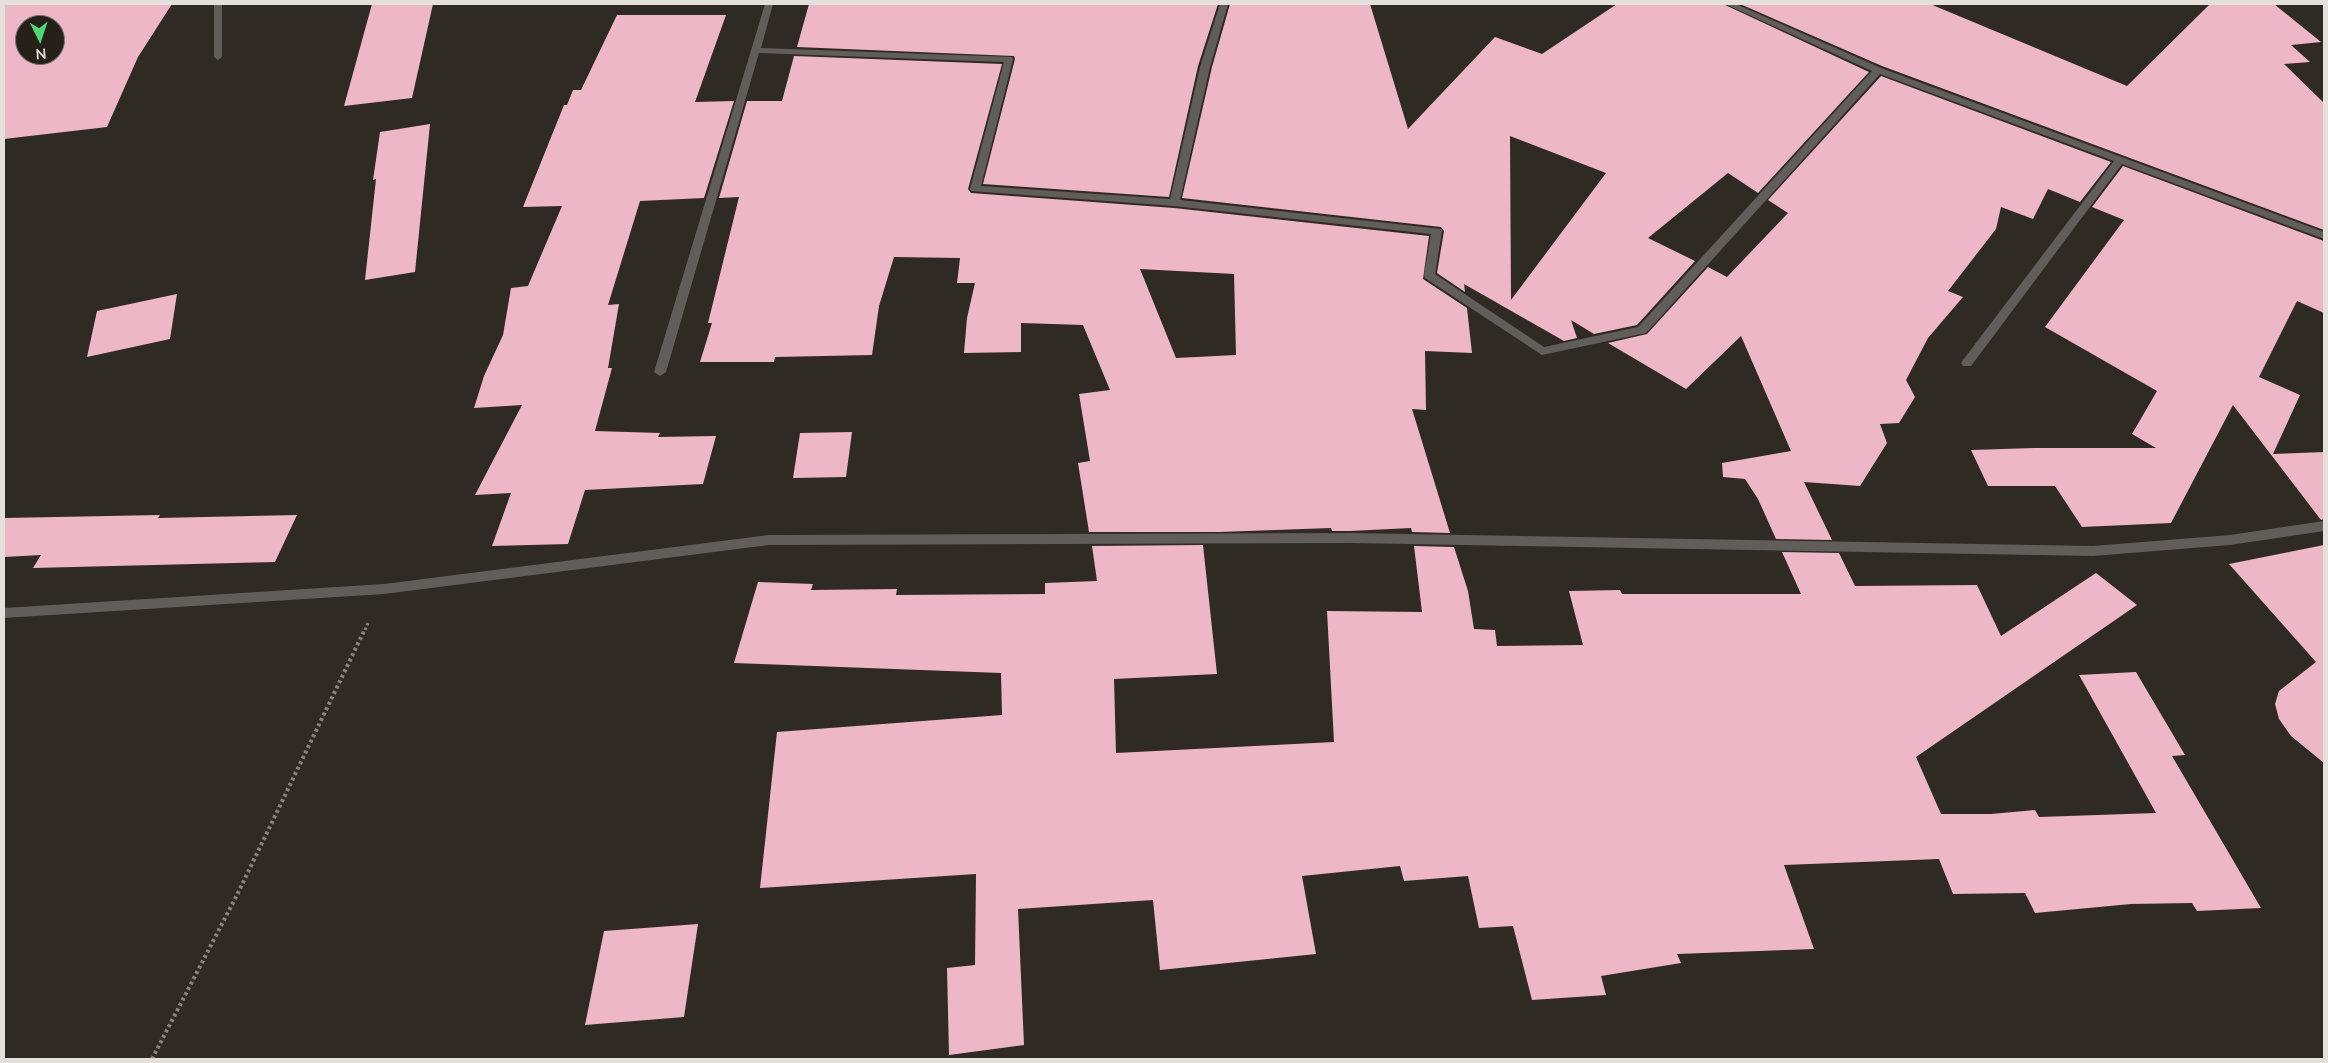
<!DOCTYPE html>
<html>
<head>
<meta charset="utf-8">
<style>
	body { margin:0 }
	#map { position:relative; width:2328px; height:1063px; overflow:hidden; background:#2f2a23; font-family:Lato,sans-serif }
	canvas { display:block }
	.frame { position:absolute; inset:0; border:5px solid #e3e0dc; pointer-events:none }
	.north { position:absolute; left:15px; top:15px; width:50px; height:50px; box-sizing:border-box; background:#25201a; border:1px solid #716d68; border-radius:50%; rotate:176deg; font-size:14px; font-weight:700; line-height:20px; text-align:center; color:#e3e0dc }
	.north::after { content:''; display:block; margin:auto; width:18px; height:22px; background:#4fd675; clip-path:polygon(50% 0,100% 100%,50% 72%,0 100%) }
</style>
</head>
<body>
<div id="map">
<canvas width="2328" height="1063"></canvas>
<div class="frame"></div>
<div class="north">N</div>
</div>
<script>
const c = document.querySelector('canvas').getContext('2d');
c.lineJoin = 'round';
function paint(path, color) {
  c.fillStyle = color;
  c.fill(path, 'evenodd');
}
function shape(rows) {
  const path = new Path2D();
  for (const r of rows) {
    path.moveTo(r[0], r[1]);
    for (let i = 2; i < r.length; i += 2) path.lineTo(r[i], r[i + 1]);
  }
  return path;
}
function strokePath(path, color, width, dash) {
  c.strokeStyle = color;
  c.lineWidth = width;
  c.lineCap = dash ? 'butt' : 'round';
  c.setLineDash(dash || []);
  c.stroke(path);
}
paint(shape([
	[4,4,172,4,138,57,107,127,4,139],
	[25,25,55,25,55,55,25,55],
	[372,4,433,4,412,98,344,106],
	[809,4,1218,4,1198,66,1169,197,983,184,1015,59,1014,56,797,47],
	[1230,4,1370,4,1408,129,1495,37,1542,54,1617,4,1723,4,1869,72,1758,193,1728,173,1648,238,1695,261,1637,325,1594,334,1571,320,1577,338,1564,341,1464,284,1465,292,1437,273,1444,231,1441,227,1182,198,1212,67],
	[1510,136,1606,173,1511,300],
	[1740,4,1930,4,2127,86,2210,4,2274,4,2321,42,2291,45,2310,62,2284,64,2324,103,2324,230,1882,66],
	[617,15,726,15,695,102,734,101,704,198,640,201,608,305,619,304,608,368,612,368,595,431,660,433,658,437,716,436,703,484,585,490,568,544,492,546,511,493,475,495,522,405,474,408,484,376,503,335,511,288,528,286,562,206,523,207,564,105,567,105,573,90,581,90],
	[794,56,1002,64,968,189,971,193,1174,208,1429,236,1423,279,1467,308,1472,353,1425,351,1426,410,1412,409,1450,533,1412,532,1411,528,1350,531,1332,531,1331,528,1219,532,1089,532,1078,463,1090,461,1079,394,1110,390,1083,325,1021,323,1021,352,964,353,967,318,975,283,957,283,960,258,894,257,879,306,872,355,775,357,774,362,700,362,712,323,708,323,739,197,719,198,747,101,782,101],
	[1140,269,1234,274,1236,355,1176,358],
	[1881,76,2111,162,2080,202,2048,189,2033,219,2001,207,1996,229,1948,291,1963,297,1928,338,1906,380,1915,397,1899,423,1880,424,1887,443,1860,486,1804,482,1832,540,1776,539,1758,499,1745,479,1723,477,1722,463,1791,451,1741,336,1686,389,1608,343,1647,334,1708,267,1727,277,1788,213,1768,200],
	[430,124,415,272,365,280,376,179,373,180,380,132],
	[2123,166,2324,241,2324,313,2297,301,2259,377,2300,395,2273,454,2324,452,2324,519,2321,520,2233,405,2171,523,2082,527,2055,486,1988,486,1971,450,2034,448,2156,448,2132,434,2157,391,2045,327,2124,220,2092,207],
	[177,294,170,339,87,357,97,311],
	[852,432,846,477,793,478,800,433],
	[160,515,158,518,297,515,275,562,33,568,41,555,4,557,4,518],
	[1203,545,1217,674,1114,679,1116,753,1334,742,1327,611,1422,612,1414,546,1454,547,1468,591,1474,629,1495,630,1497,646,1583,645,1569,591,1620,590,1622,594,1801,594,1782,552,1839,553,1855,586,1977,585,2001,636,2096,573,2137,605,1916,757,1941,814,1991,814,2035,810,2039,817,2156,813,2079,675,2136,672,2185,755,2172,756,2261,908,2197,911,2192,903,2131,904,2035,913,2025,893,1953,894,1939,859,1784,865,1814,949,1677,954,1681,963,1601,976,1606,995,1532,1000,1513,926,1479,928,1468,876,1404,881,1400,866,1302,876,1316,954,1160,970,1153,900,1018,909,1024,1045,949,1055,947,968,975,965,976,874,760,888,777,732,1002,715,1001,673,734,663,758,582,813,584,811,590,897,589,896,595,1045,594,1045,583,1097,581,1092,546],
	[2324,545,2324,763,2291,736,2279,719,2275,704,2279,691,2316,662,2229,564],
	[698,924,684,1017,585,1025,604,931]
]), '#edb7c7');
strokePath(shape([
	[365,630,369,621]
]), '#85817b', 3, [2.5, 2.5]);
strokePath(shape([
	[152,1059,237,895,365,629]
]), '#85817b', 4, [3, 3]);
paint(shape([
	[214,4,222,4,222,57,218,60,214,57,214,4],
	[765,4,773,4,761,48,1012,57,1013,59,981,186,1170,199,1200,67,1220,4,1228,4,1210,67,1180,200,1441,229,1442,231,1435,274,1544,347,1638,327,1872,71,1725,4,1736,4,1881,68,2324,232,2324,239,2122,164,1971,366,1963,366,1961,363,1963,360,2114,161,1880,74,1646,333,1542,355,1425,278,1424,275,1431,234,1174,206,971,191,970,189,1004,62,759,53,666,372,660,376,654,372,765,4],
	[2324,521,2324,531,2230,545,2093,556,1350,543,769,545,384,594,4,618,4,608,384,584,769,535,1350,533,2093,546,2230,535,2324,521]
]), '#615d5b');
</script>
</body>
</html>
